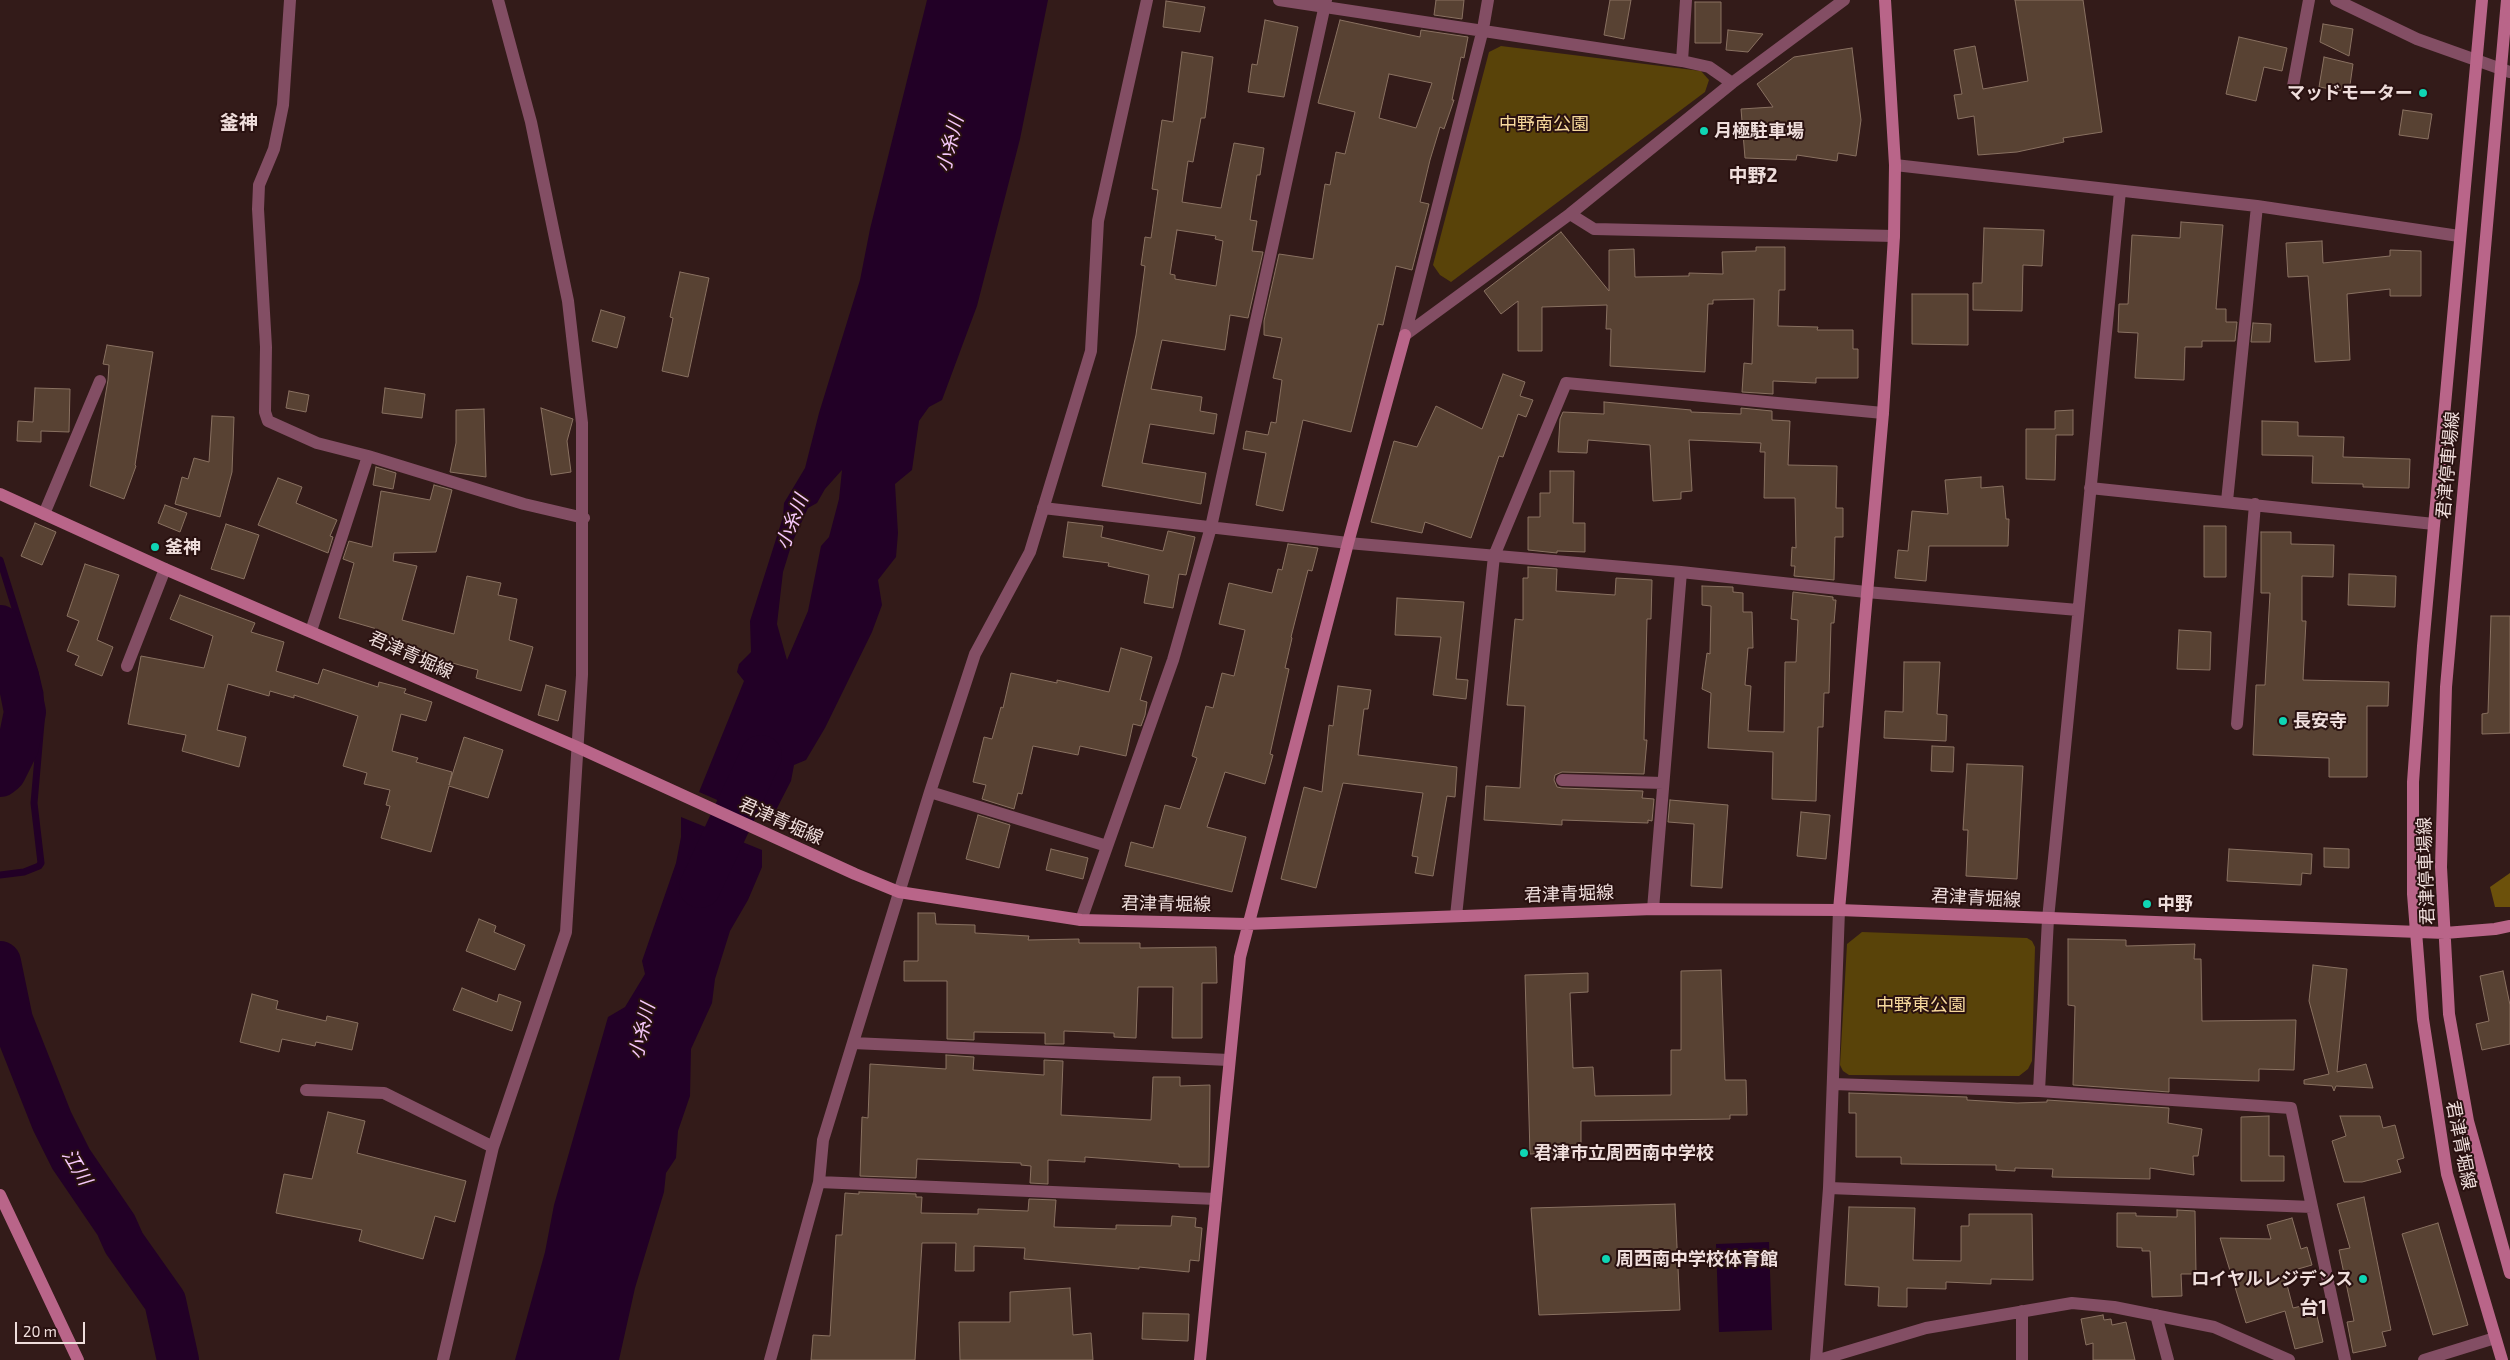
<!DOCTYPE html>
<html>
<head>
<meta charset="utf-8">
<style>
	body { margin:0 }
	#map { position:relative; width:2510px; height:1360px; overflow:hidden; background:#331b19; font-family:"Exo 2",sans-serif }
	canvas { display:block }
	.scale { position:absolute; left:15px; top:1322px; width:70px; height:22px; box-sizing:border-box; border:2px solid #efdedc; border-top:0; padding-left:6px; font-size:15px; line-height:18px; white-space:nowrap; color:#efdedc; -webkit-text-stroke:4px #291110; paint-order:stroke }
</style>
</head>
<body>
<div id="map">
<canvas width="2510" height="1360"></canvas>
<div class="scale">20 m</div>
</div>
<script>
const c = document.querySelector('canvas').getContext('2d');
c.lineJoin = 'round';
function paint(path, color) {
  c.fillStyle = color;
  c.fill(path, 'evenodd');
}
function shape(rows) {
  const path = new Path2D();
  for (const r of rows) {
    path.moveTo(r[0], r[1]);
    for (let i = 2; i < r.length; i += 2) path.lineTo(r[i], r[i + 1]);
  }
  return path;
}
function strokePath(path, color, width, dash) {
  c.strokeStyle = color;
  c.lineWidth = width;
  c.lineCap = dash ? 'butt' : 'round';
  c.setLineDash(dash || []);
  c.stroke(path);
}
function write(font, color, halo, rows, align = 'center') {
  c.font = font + ' "Exo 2","Noto Sans JP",sans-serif';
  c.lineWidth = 4;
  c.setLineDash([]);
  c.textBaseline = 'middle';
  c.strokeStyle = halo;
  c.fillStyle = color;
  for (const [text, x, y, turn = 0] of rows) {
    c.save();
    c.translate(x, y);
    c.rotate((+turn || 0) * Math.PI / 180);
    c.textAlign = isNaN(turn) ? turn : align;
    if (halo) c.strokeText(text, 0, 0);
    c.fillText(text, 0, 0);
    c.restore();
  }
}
paint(shape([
	[1501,46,1701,71,1709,80,1705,92,1451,282,1440,275,1433,265,1489,52],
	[1862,932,2027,938,2032,941,2035,947,2032,1061,2028,1069,2019,1076,1849,1075,1843,1071,1840,1065,1847,944]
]), '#594309');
paint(shape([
	[2510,873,2510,907,2495,907,2490,887]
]), '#6c510b');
paint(shape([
	[927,0,1048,0,1020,139,977,306,942,400,929,407,919,421,912,470,895,484,898,533,896,557,878,580,882,605,872,632,825,728,806,760,794,765,791,781,774,814,772,824,699,792,744,681,737,672,739,664,751,652,750,621,783,517,784,503,805,468,819,413,860,280,870,229],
	[842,470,839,499,829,537,821,546,808,611,787,660,777,624,783,572,792,543,808,508,817,503,825,489],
	[681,817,762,850,762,867,748,900,730,931,715,979,712,1003,691,1049,690,1096,678,1131,676,1158,666,1173,664,1192,635,1288,619,1360,515,1360,545,1252,554,1205,608,1017,625,1007,645,974,642,961,676,863,681,837],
	[1769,1242,1772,1330,1719,1332,1716,1244]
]), '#220026');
strokePath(shape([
	[0,560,35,672,40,693,41,723,34,803,41,863,39,866,24,872,0,875]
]), '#220026', 7);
strokePath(shape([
	[0,626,18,677,25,712,18,746,5,772,0,776],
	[700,887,761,756],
	[0,962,12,1020,52,1121,71,1159,116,1225,124,1243,165,1301,178,1360]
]), '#220026', 42);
const building = shape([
	[1436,0,1464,0,1462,19,1434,15,1436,0],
	[1610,0,1631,0,1624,39,1604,35,1610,0],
	[2015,0,2083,0,2102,132,2063,138,2064,142,2017,152,1978,155,1974,116,1958,119,1954,95,1962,94,1954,50,1975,46,1983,89,2028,81,2015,0],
	[1166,1,1205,7,1200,32,1163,27,1166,1],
	[1695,2,1721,2,1721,43,1695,43,1695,2],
	[1265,20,1298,27,1284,97,1248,92,1252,64,1257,65,1265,20],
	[1340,20,1420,37,1421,30,1468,37,1464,58,1461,57,1452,100,1454,100,1444,129,1440,127,1430,160,1420,202,1429,204,1412,270,1396,266,1383,325,1378,324,1351,432,1303,420,1283,511,1256,505,1266,453,1243,449,1246,431,1268,435,1271,422,1276,423,1282,380,1273,378,1282,338,1264,335,1264,321,1279,254,1313,259,1325,184,1330,185,1336,152,1345,154,1355,112,1318,103,1340,20],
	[1389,74,1432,83,1416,128,1379,118,1389,74],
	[2323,24,2353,29,2349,56,2320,42,2323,24],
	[1728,30,1763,34,1748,52,1726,50,1728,30],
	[2239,37,2287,48,2282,71,2264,67,2256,101,2226,94,2239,37],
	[1852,48,1861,120,1856,156,1838,153,1837,161,1797,155,1796,160,1745,158,1741,109,1773,107,1757,84,1794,57,1852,48],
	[1182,52,1213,57,1205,118,1201,118,1193,162,1188,161,1182,202,1221,208,1234,143,1264,148,1260,175,1257,175,1250,220,1257,221,1252,251,1263,252,1248,318,1230,315,1225,350,1162,340,1151,389,1202,397,1200,411,1217,414,1214,434,1150,424,1142,463,1206,473,1201,504,1102,486,1136,335,1145,266,1141,265,1145,237,1151,238,1158,190,1152,189,1162,120,1173,122,1182,52],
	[1177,230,1216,236,1215,239,1223,241,1216,286,1175,279,1175,275,1170,274,1177,230],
	[2324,57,2353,64,2349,92,2319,87,2324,57],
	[2403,110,2432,114,2428,139,2399,135,2403,110],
	[2181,222,2223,225,2216,309,2226,309,2226,322,2237,322,2235,341,2202,341,2202,347,2185,347,2184,380,2135,378,2138,333,2118,332,2119,304,2128,304,2132,235,2180,238,2181,222],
	[1984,228,2044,230,2042,266,2023,265,2022,311,1973,310,1973,283,1982,283,1984,228],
	[1561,232,1609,291,1609,250,1634,249,1635,277,1689,276,1689,273,1723,274,1722,252,1756,251,1756,247,1785,247,1785,290,1779,290,1778,326,1818,327,1817,330,1853,330,1853,349,1858,349,1858,378,1816,378,1816,383,1773,381,1773,394,1742,392,1744,363,1752,364,1754,299,1713,300,1713,304,1708,304,1705,372,1610,366,1611,329,1606,329,1607,305,1542,307,1542,351,1518,351,1518,301,1501,314,1484,291,1561,232],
	[2322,241,2323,263,2390,256,2390,250,2421,251,2421,296,2390,296,2390,289,2347,294,2350,360,2315,362,2308,276,2288,277,2286,243,2322,241],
	[680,272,709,278,688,377,662,371,673,318,670,317,680,272],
	[1912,294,1968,294,1968,345,1912,344,1912,294],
	[601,310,625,317,617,348,592,341,601,310],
	[2253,323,2271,324,2270,342,2251,342,2253,323],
	[107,345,153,352,135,465,136,466,124,499,90,486,108,380,109,365,103,364,107,345],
	[1503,374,1525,382,1520,396,1533,400,1526,417,1518,414,1503,457,1499,456,1471,538,1425,522,1422,533,1371,522,1394,441,1417,447,1436,406,1482,429,1503,374],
	[35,388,70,389,69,432,41,431,41,442,17,441,18,421,33,422,35,388],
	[385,388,425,394,422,418,382,413,385,388],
	[289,391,309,395,306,412,286,408,289,391],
	[1604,402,1691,410,1691,412,1741,414,1741,408,1772,411,1772,420,1790,421,1788,465,1837,466,1836,508,1843,508,1843,537,1835,537,1834,580,1794,576,1795,566,1791,566,1792,547,1796,548,1795,498,1764,498,1765,452,1760,452,1761,443,1689,440,1692,491,1681,492,1681,499,1653,501,1650,445,1588,440,1587,453,1558,452,1560,419,1563,412,1604,414,1604,402],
	[541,408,573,419,567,441,571,472,551,475,541,408],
	[484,409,486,477,450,472,456,443,456,410,484,409],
	[2073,410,2073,435,2056,435,2055,480,2026,479,2026,429,2055,429,2055,411,2073,410],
	[212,416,234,417,232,472,220,517,175,504,182,477,188,479,194,458,209,462,212,416],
	[2262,421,2298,422,2298,436,2344,437,2343,457,2410,459,2409,488,2363,487,2363,484,2312,483,2313,456,2262,455,2262,421],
	[376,467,396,473,393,489,373,485,376,467],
	[1550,471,1574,471,1573,523,1585,523,1585,552,1557,551,1557,553,1528,550,1528,517,1540,517,1540,493,1550,493,1550,471],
	[1981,477,1981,488,2003,486,2006,519,2009,519,2008,546,1929,546,1926,581,1895,578,1898,550,1908,551,1912,511,1948,514,1945,480,1981,477],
	[278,478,302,487,296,503,337,520,330,536,333,537,328,553,258,525,278,478],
	[434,485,452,490,436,552,394,553,393,561,417,566,402,620,454,634,467,576,501,583,498,595,517,599,509,640,533,647,521,691,476,678,478,670,423,655,424,652,375,638,377,629,339,618,354,563,343,559,349,541,372,547,381,491,430,500,434,485],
	[165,505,187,513,180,532,158,523,165,505],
	[1068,522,1103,526,1101,537,1163,551,1168,531,1195,537,1186,575,1179,574,1173,608,1144,603,1149,575,1108,566,1109,563,1063,557,1068,522],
	[35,523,56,532,42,565,21,556,35,523],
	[226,524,259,535,244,579,211,569,226,524],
	[2204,526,2226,526,2226,577,2204,577,2204,526],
	[2261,532,2291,532,2291,544,2334,545,2333,577,2302,576,2302,621,2306,621,2303,680,2389,682,2388,706,2367,706,2367,777,2329,777,2329,758,2253,755,2256,685,2265,685,2270,593,2261,593,2261,532],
	[1288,544,1318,548,1312,571,1308,570,1291,637,1292,638,1285,668,1289,669,1270,754,1273,755,1265,784,1225,772,1207,827,1246,837,1232,892,1125,866,1131,842,1153,848,1165,805,1180,809,1197,758,1192,756,1206,706,1213,708,1222,673,1234,676,1245,630,1219,624,1229,583,1272,593,1278,569,1282,570,1288,544],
	[85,564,119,575,97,640,113,647,102,676,75,665,79,656,67,651,79,621,67,616,85,564],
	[1528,567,1557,569,1556,591,1615,595,1616,578,1652,580,1651,619,1647,619,1644,740,1647,740,1644,774,1562,772,1555,775,1554,780,1557,787,1562,788,1643,791,1642,798,1654,799,1652,821,1648,820,1648,823,1562,820,1562,825,1484,820,1486,786,1520,788,1525,706,1507,705,1515,619,1523,620,1523,578,1528,578,1528,567],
	[2349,574,2396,576,2395,607,2348,605,2349,574],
	[1702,586,1733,587,1733,592,1743,593,1743,612,1752,612,1753,648,1748,648,1745,685,1751,686,1748,731,1784,732,1785,662,1796,662,1798,620,1791,619,1793,592,1833,597,1833,600,1836,600,1834,623,1831,623,1829,693,1824,693,1823,727,1818,727,1816,801,1772,799,1773,752,1708,748,1711,693,1702,689,1707,653,1710,654,1711,606,1702,605,1702,586],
	[180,595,255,623,251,632,284,642,276,671,318,684,323,669,378,687,379,682,406,689,404,693,432,702,426,721,401,714,392,751,418,758,416,762,452,772,449,785,464,737,503,750,488,798,449,786,431,852,381,838,390,806,386,805,390,790,364,784,367,773,343,766,358,716,294,695,294,698,270,691,269,696,228,684,217,730,246,737,239,767,182,751,186,735,128,724,141,656,204,668,213,636,170,619,180,595],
	[1397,598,1464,602,1456,679,1468,680,1466,699,1433,695,1441,637,1395,635,1397,598],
	[2491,616,2510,616,2510,733,2482,734,2482,714,2488,713,2491,616],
	[2179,630,2211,632,2210,670,2177,669,2179,630],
	[1121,648,1152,657,1140,700,1147,702,1145,715,1141,726,1133,724,1126,756,1080,746,1078,755,1033,746,1022,794,1018,793,1014,809,982,799,986,785,973,782,984,737,992,739,1001,707,1003,708,1011,673,1057,683,1057,680,1109,692,1121,648],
	[1904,662,1940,662,1937,714,1947,715,1946,741,1884,738,1885,711,1903,712,1904,662],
	[546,685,566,691,558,721,538,715,546,685],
	[1338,686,1371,690,1368,709,1364,709,1358,755,1457,767,1455,797,1447,796,1433,876,1415,873,1418,857,1412,856,1423,793,1343,783,1316,888,1281,879,1304,787,1322,792,1329,725,1333,726,1338,686],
	[1932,746,1954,747,1953,772,1931,771,1932,746],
	[1967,764,2023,766,2017,879,1966,876,1968,830,1963,830,1967,764],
	[1670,800,1728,805,1722,888,1691,886,1694,824,1668,822,1670,800],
	[1801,812,1830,815,1826,859,1797,856,1801,812],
	[978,815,1010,825,999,868,966,859,978,815],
	[2324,848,2349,849,2349,868,2324,867,2324,848],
	[1051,849,1088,858,1083,879,1046,870,1051,849],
	[2229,849,2312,854,2311,874,2302,873,2301,885,2227,881,2229,849],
	[918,913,935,913,936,924,975,925,975,933,1029,936,1028,940,1079,939,1079,943,1140,943,1140,948,1216,947,1217,983,1202,983,1202,1038,1172,1038,1173,987,1138,987,1136,1038,1114,1037,1114,1033,1064,1031,1064,1044,1045,1044,1045,1033,974,1032,974,1040,947,1039,947,981,904,981,904,961,918,961,918,913],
	[479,919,496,926,494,932,525,945,515,970,466,951,479,919],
	[2068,939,2126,940,2126,946,2195,944,2194,959,2201,959,2202,1021,2296,1020,2294,1070,2259,1069,2259,1081,2169,1078,2169,1092,2073,1085,2075,1006,2068,1005,2068,939],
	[2313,965,2347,969,2337,1072,2366,1064,2373,1088,2336,1086,2334,1091,2332,1086,2304,1084,2304,1080,2329,1074,2309,1001,2313,965],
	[1721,970,1725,1080,1746,1080,1747,1115,1730,1115,1730,1119,1581,1121,1581,1152,1530,1154,1525,975,1588,973,1588,992,1570,993,1573,1068,1593,1067,1595,1096,1671,1095,1671,1050,1681,1050,1681,971,1721,970],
	[2503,971,2510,1005,2510,1044,2482,1050,2476,1024,2489,1021,2480,976,2503,971],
	[462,988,497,1002,499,994,521,1002,512,1031,453,1010,462,988],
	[252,994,278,1001,276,1009,326,1021,327,1016,358,1023,352,1050,316,1042,315,1046,282,1039,279,1052,240,1042,252,994],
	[946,1055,974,1057,973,1070,1044,1075,1044,1060,1063,1061,1061,1115,1151,1120,1153,1077,1180,1077,1180,1086,1210,1085,1209,1167,1179,1167,1179,1164,1085,1157,1085,1162,1048,1160,1048,1184,1030,1183,1031,1166,1021,1165,1021,1163,917,1159,916,1178,860,1176,862,1117,868,1118,870,1064,946,1069,946,1055],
	[1849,1093,1967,1097,1967,1100,2017,1103,2047,1102,2047,1100,2169,1108,2168,1123,2202,1129,2198,1156,2193,1156,2194,1175,2150,1168,2150,1179,2052,1177,2053,1169,2015,1168,2015,1171,1996,1170,1996,1165,1901,1164,1901,1157,1856,1157,1856,1113,1849,1113,1849,1093],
	[328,1112,365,1121,357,1153,466,1181,455,1222,435,1216,423,1259,359,1241,362,1230,276,1213,284,1174,312,1179,328,1112],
	[2269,1116,2269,1156,2284,1156,2284,1181,2241,1181,2241,1117,2269,1116],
	[2340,1116,2380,1116,2383,1128,2395,1125,2404,1158,2397,1160,2401,1172,2362,1182,2344,1182,2332,1141,2346,1136,2340,1116],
	[859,1192,916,1194,916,1197,922,1197,921,1213,978,1214,978,1209,1028,1211,1029,1199,1056,1200,1054,1227,1116,1229,1116,1225,1171,1226,1172,1216,1196,1218,1195,1227,1202,1228,1199,1261,1190,1260,1189,1272,1139,1267,1139,1269,1024,1259,1025,1248,974,1246,974,1271,955,1271,956,1243,922,1243,915,1360,811,1360,813,1335,830,1336,836,1235,842,1235,845,1193,859,1194,859,1192],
	[2364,1197,2391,1330,2382,1332,2386,1346,2353,1353,2347,1322,2354,1321,2339,1250,2350,1248,2337,1204,2364,1197],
	[1675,1204,1680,1310,1539,1315,1531,1208,1675,1204],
	[1849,1207,1915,1208,1913,1260,1961,1261,1961,1226,1969,1226,1969,1214,2032,1214,2033,1280,1991,1279,1991,1284,1946,1282,1946,1289,1907,1288,1907,1307,1878,1306,1879,1287,1845,1285,1849,1207],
	[2177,1210,2195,1211,2196,1274,2181,1274,2182,1296,2152,1297,2150,1251,2142,1251,2142,1248,2117,1247,2117,1213,2136,1213,2136,1216,2177,1217,2177,1210],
	[2292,1218,2301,1249,2307,1247,2312,1265,2284,1273,2293,1308,2314,1303,2323,1342,2295,1349,2285,1311,2246,1323,2220,1238,2271,1239,2267,1225,2292,1218],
	[2438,1223,2468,1325,2433,1335,2402,1234,2438,1223],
	[1070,1288,1073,1335,1091,1333,1093,1360,960,1360,959,1322,1010,1322,1010,1292,1070,1288],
	[1143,1313,1189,1314,1188,1341,1142,1339,1143,1313],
	[2103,1315,2104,1320,2111,1319,2112,1325,2126,1322,2135,1360,2093,1360,2093,1343,2086,1345,2081,1319,2103,1315]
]);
paint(building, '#584233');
strokePath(building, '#897161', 1);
strokePath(shape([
	[290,0,283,105,274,149,259,185,258,209,266,347,265,412,268,421,317,443,368,456,524,504,584,518],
	[1279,0,1682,61,1709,67,1732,83],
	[2336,0,2417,39,2510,72],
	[1682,61,1686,0],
	[2293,86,2309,0],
	[1895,165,2257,206,2459,236],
	[1570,214,1594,229,1894,236],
	[1405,335,1570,214,1732,83,1844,0],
	[1405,335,1483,29,1488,0],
	[2090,488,2434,524],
	[2227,501,2257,206],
	[1043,508,1348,543,1681,572,1866,592,2078,610],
	[44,514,100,381],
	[311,631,368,456],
	[127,666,165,569],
	[2237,724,2255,504],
	[1562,780,1663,783],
	[930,792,1107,846],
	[1653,909,1681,572],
	[1456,916,1494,556,1566,383,1883,413],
	[1081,920,1173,660,1211,527,1326,0],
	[853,1043,1229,1060],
	[1833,1084,2039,1091,2291,1108,2312,1207],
	[306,1090,384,1093,493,1147],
	[2039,1091,2048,919,2120,191],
	[819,1182,1216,1199],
	[1829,1188,2312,1207,2345,1360],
	[2022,1311,2022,1360],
	[2156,1315,2168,1360],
	[443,1360,493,1147,566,932,582,675,582,423,568,301,531,122,498,0],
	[770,1360,819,1182,823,1140,930,792,975,654,1030,552,1091,351,1098,221,1147,0],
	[1816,1360,1829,1188,1839,910],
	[1819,1360,1926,1328,2072,1303,2114,1307,2214,1327,2289,1360],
	[2424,1360,2495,1338]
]), '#834e64', 12);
strokePath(shape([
	[2482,0,2423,646,2413,782,2413,894,2423,1019,2447,1174,2502,1360],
	[2507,0,2446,687,2441,867,2449,1014,2468,1121,2510,1273],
	[0,494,165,569,577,747,855,874,899,892,1081,920,1247,924,1653,909,1839,910,2445,933,2495,929,2510,926],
	[1839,910,1883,413,1894,236,1895,165,1885,0],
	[0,1195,78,1360],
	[1200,1360,1240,957,1348,543,1405,335]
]), '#b96589', 12);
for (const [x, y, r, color] of [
	[2423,93,5,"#0fd5b4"],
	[1704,131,5,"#0fd5b4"],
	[155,547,5,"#0fd5b4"],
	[2283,721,5,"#0fd5b4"],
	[2147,904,5,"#0fd5b4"],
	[1524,1153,5,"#0fd5b4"],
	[1606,1259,5,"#0fd5b4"],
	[2363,1279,5,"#0fd5b4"]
]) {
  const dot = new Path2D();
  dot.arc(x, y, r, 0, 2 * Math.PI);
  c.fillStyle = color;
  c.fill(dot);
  strokePath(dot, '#291110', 2);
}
write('bold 18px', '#efdedc', '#291110', [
	["マッドモーター",2413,93,"right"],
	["月極駐車場",1714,131],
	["釜神",165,547],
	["長安寺",2293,721],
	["中野",2157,904],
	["君津市立周西南中学校",1534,1153],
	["周西南中学校体育館",1616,1259],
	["ロイヤルレジデンス",2353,1279,"right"]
], 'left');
write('18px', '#f7d99d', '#291110', [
	["中野南公園",1544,124],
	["中野東公園",1921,1005]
]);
write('18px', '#efdedc', '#291110', [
	["君津停車場線",2448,465,-85],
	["君津青堀線",411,655,24],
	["君津青堀線",781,821,24],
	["君津停車場線",2426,871,-92],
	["君津青堀線",1569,894,-2],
	["君津青堀線",1976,898,3],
	["君津青堀線",1166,904,1],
	["君津青堀線",2461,1145,79]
]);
write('bold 19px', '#efdedc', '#291110', [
	["釜神",239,123],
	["中野2",1753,176],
	["台1",2313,1308]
]);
write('italic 19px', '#f6c8fb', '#291110', [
	["小糸川",950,144,-76],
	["小糸川",792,522,-69],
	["小糸川",642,1031,-77],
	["江川",77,1167,59]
]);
</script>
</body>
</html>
